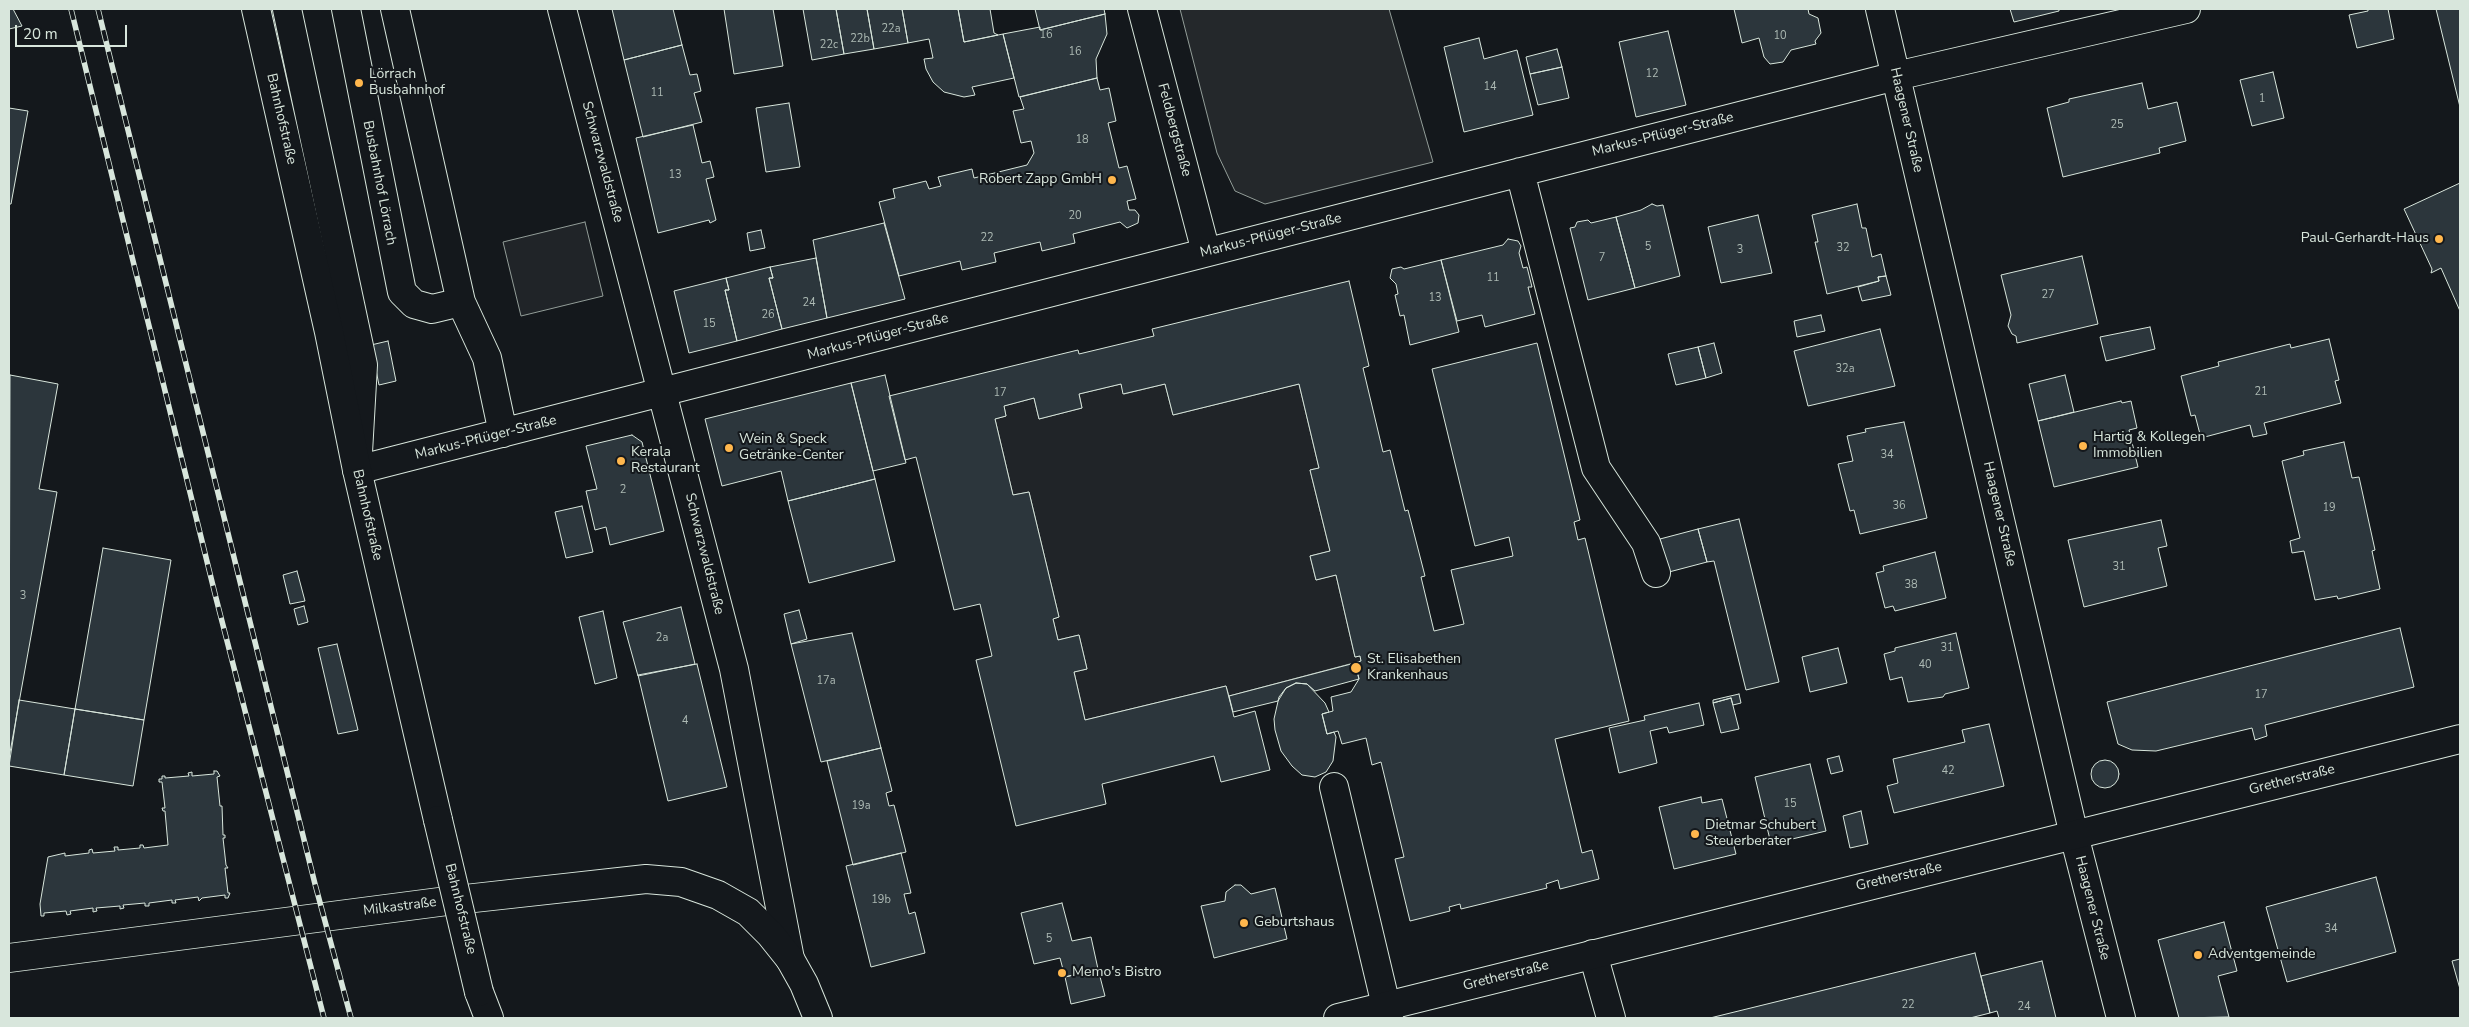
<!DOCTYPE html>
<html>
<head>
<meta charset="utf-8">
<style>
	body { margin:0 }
	#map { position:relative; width:2469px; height:1027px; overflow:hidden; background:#14181c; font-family:"Nunito Sans",sans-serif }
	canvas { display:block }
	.frame { position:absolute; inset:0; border:10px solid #d8e6dc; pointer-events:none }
	.scale { position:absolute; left:15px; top:25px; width:112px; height:22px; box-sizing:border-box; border:2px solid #d8e6dc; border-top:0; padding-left:6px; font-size:15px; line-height:18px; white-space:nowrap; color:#d8e6dc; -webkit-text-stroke:4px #14181c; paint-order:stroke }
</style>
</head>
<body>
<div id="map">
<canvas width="2469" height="1027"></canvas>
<div class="frame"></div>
<div class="scale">20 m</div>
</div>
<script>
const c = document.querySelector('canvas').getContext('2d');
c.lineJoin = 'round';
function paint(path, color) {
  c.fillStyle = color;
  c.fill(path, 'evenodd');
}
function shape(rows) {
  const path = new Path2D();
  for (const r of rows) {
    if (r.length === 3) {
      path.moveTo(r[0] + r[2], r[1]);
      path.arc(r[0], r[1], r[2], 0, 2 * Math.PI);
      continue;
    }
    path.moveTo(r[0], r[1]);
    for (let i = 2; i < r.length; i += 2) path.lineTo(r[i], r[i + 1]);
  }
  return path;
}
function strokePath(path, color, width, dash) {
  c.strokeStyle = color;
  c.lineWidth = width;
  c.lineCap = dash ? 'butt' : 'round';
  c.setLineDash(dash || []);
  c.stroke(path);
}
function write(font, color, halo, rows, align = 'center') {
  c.font = font + ' "Nunito Sans",sans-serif';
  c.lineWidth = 4;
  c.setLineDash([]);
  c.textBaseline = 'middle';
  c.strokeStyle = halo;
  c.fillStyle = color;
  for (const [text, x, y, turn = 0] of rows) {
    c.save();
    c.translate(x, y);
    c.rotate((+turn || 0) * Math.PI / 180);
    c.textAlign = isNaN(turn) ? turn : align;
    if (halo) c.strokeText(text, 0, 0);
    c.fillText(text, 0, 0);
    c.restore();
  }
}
const green = shape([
	[585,222,603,296,521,316,503,242,585,222],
	[1121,384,1124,394,1165,384,1173,415,1299,384,1319,468,1310,470,1330,551,1310,556,1316,580,1336,575,1355,657,1360,656,1361,661,1229,696,1226,686,1085,720,1074,672,1087,669,1079,635,1058,640,1053,619,1059,617,1029,492,1013,495,995,419,1006,416,1004,406,1034,398,1039,419,1082,408,1079,394,1121,384]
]);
paint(green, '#202428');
strokePath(green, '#939e99', 1);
const parking = shape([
	[1180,9,1389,9,1433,162,1265,204,1235,191,1217,153,1180,9]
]);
paint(parking, '#24282b');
strokePath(parking, '#939e99', 1);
const building = shape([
	[9,9,13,9,22,26,9,29,9,9],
	[612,9,673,9,682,45,624,60,612,9],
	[724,9,773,9,783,66,734,74,724,9],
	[803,9,836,9,844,54,812,60,803,9],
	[836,9,867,9,874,49,844,54,836,9],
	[867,9,902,9,908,43,874,49,867,9],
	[902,9,958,9,964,42,1003,34,1014,78,972,87,975,95,964,97,944,92,933,82,926,69,924,59,933,58,929,39,908,43,902,9],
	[958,9,990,9,994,33,998,35,964,42,958,9],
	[1035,9,1104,9,1105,14,1040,30,1035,9],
	[1734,9,1808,9,1809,14,1818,18,1821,33,1815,41,1816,44,1791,50,1783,62,1770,64,1764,57,1759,38,1742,43,1734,9],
	[2010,9,2059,9,2059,11,2014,22,2010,9],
	[2368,9,2388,9,2394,39,2357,48,2349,15,2368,11,2368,9],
	[2436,9,2460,9,2460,107,2436,9],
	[1105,14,1107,34,1096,59,1097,78,1019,97,1003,34,1040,27,1040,30,1105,14],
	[1668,31,1686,105,1636,117,1619,42,1668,31],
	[1479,38,1484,59,1517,50,1533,115,1464,132,1444,47,1479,38],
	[682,45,690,75,697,74,701,91,694,93,702,122,643,137,624,60,682,45],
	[1557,49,1562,67,1530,74,1526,57,1557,49],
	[1562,67,1569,98,1538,105,1530,74,1562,67],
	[2273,72,2284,118,2252,126,2240,80,2273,72],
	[1097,78,1100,90,1109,88,1116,121,1108,123,1119,168,1127,166,1136,199,1127,201,1129,210,1135,210,1139,215,1138,223,1127,228,1120,222,1073,234,1075,243,1042,251,1040,242,994,253,996,262,962,270,960,261,899,276,879,202,895,198,893,189,926,181,929,189,941,186,938,177,972,169,974,178,1027,165,1034,153,1031,141,1021,143,1013,111,1024,109,1020,97,1097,78],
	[2142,83,2148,109,2177,102,2186,141,2159,148,2160,153,2063,177,2047,108,2069,102,2069,99,2142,83],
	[789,103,800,167,766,172,756,108,789,103],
	[9,108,28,111,11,204,9,204,9,108],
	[693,125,702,163,710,161,714,177,706,179,716,220,710,223,709,220,658,233,636,138,693,125],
	[2460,183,2460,311,2441,268,2431,273,2432,269,2404,209,2460,183],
	[1652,204,1657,206,1663,205,1680,276,1635,288,1616,217,1641,210,1652,204],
	[1857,204,1862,228,1866,228,1872,257,1881,254,1886,276,1878,277,1879,281,1827,294,1815,242,1818,242,1812,215,1857,204],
	[1758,215,1772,273,1721,283,1708,227,1758,215],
	[1616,217,1635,288,1588,300,1570,228,1575,227,1577,222,1588,220,1591,223,1616,217],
	[884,223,905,299,827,318,813,240,884,223],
	[761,230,765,248,750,251,747,233,761,230],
	[1508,239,1518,241,1521,246,1519,253,1523,268,1527,267,1532,287,1528,287,1535,314,1485,327,1482,315,1457,321,1441,260,1503,245,1508,239],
	[2082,256,2098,324,2017,343,2016,336,2012,334,2008,326,2011,315,2001,275,2082,256],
	[816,258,827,318,782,329,769,278,773,278,770,267,816,258],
	[1441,260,1459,332,1410,345,1404,315,1400,316,1395,295,1398,294,1396,284,1390,278,1392,269,1401,267,1404,269,1441,260],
	[770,267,773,278,769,278,782,329,737,341,725,290,729,290,726,278,770,267],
	[1886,276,1891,295,1862,301,1858,287,1879,281,1878,277,1886,276],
	[726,278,729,290,725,290,737,341,689,353,674,291,726,278],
	[1349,281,1369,366,1363,368,1383,452,1390,450,1405,511,1408,510,1425,576,1421,577,1434,631,1464,624,1451,570,1513,556,1509,537,1475,546,1432,369,1537,343,1580,520,1574,522,1578,540,1585,538,1629,721,1555,739,1582,853,1592,850,1599,879,1560,889,1558,880,1546,884,1547,888,1461,909,1460,904,1449,907,1450,911,1410,921,1395,859,1404,857,1381,762,1372,765,1366,738,1342,744,1338,731,1327,734,1322,714,1333,711,1331,697,1351,692,1359,679,1355,663,1361,661,1360,656,1355,657,1336,575,1316,580,1310,556,1330,551,1310,470,1319,468,1299,384,1173,415,1165,384,1123,394,1121,384,1079,394,1082,408,1039,419,1034,398,1004,406,1006,416,995,419,1013,495,1029,492,1059,617,1053,619,1058,640,1079,635,1087,669,1074,672,1085,720,1226,686,1234,717,1255,711,1270,770,1221,782,1214,756,1102,784,1106,804,1016,826,976,660,992,656,980,604,954,610,916,457,905,460,889,396,1078,350,1079,354,1154,336,1152,329,1349,281],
	[1821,315,1825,331,1797,337,1794,321,1821,315],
	[2150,327,2155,349,2106,361,2100,337,2150,327],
	[1880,329,1895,386,1808,406,1794,351,1880,329],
	[2329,339,2339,380,2335,381,2341,403,2264,423,2267,434,2253,437,2250,425,2201,438,2195,415,2191,416,2181,376,2219,366,2218,362,2290,344,2291,348,2329,339],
	[388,341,396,381,379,385,371,345,388,341],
	[1714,343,1722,373,1706,378,1698,347,1714,343],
	[1698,347,1706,378,1676,385,1668,354,1698,347],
	[10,375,58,384,39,489,57,492,9,758,10,375],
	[885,375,906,463,873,471,851,383,885,375],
	[2065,375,2074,412,2038,421,2029,384,2065,375],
	[851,383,875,479,788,501,781,471,722,486,705,419,851,383],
	[2121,401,2122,403,2131,401,2137,428,2129,430,2138,467,2054,487,2038,421,2121,401],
	[1904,422,1927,518,1860,534,1854,510,1850,511,1838,464,1853,461,1847,436,1866,432,1865,429,1904,422],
	[632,435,642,442,664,531,610,545,606,527,595,530,586,491,597,489,586,446,632,435],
	[2344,442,2352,478,2359,477,2375,550,2372,551,2380,589,2338,599,2337,596,2315,600,2304,551,2292,553,2290,541,2300,538,2282,461,2304,455,2303,451,2344,442],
	[875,479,895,561,809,583,788,501,875,479],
	[582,506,593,552,566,558,555,512,582,506],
	[1739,519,1779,682,1746,690,1714,561,1707,562,1698,529,1739,519],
	[2161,520,2167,546,2158,548,2167,586,2084,607,2068,540,2161,520],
	[1698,529,1707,562,1669,572,1660,539,1698,529],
	[103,548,171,560,144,720,75,709,103,548],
	[1935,552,1946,598,1895,611,1893,606,1885,608,1876,573,1884,571,1883,566,1935,552],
	[297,571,305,601,290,604,283,575,297,571],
	[304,606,308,622,298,625,294,609,304,606],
	[681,607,695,664,638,676,623,622,681,607],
	[799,610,807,639,791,644,784,614,799,610],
	[603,611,617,678,595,684,579,617,603,611],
	[2400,628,2414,687,2265,725,2267,736,2255,740,2252,728,2156,751,2132,750,2118,744,2107,702,2400,628],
	[852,633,881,748,821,762,791,644,852,633],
	[1956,633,1969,688,1945,694,1943,697,1908,702,1902,677,1890,680,1884,654,1895,651,1895,648,1956,633],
	[337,644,358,730,338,734,318,648,337,644],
	[1838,648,1847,683,1810,692,1802,657,1838,648],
	[1355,663,1359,679,1315,691,1307,684,1296,683,1286,688,1278,701,1233,712,1229,696,1355,663],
	[697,664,727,787,668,801,638,675,697,664],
	[1296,683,1307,684,1325,703,1329,712,1322,714,1327,734,1334,732,1336,737,1333,761,1326,772,1315,777,1302,775,1292,766,1281,751,1275,730,1274,719,1279,697,1286,688,1296,683],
	[1739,694,1741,703,1733,705,1731,698,1713,703,1713,700,1739,694],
	[1731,698,1739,729,1721,733,1713,703,1731,698],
	[19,700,75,709,64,775,9,766,19,700],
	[1699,703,1704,725,1669,733,1667,727,1650,731,1657,763,1619,773,1609,728,1645,720,1644,716,1699,703],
	[75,709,144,720,133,786,64,775,75,709],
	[1989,724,2004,786,1894,813,1887,786,1898,783,1893,759,1965,742,1962,730,1989,724],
	[881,748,892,791,886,793,889,806,894,805,906,852,853,865,827,761,881,748],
	[1839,756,1843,771,1831,774,1827,759,1839,756],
	[2105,774,14],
	[1810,764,1826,831,1771,844,1755,777,1810,764],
	[214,771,217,771,220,776,217,777,220,806,222,806,223,835,225,835,225,838,223,838,226,865,228,868,225,868,228,893,230,893,228,898,225,898,225,895,202,898,199,901,198,897,175,900,176,903,172,903,172,900,149,903,149,906,145,906,145,903,123,905,124,908,120,909,120,906,96,908,97,911,93,912,93,908,70,911,71,914,67,915,66,911,44,913,44,916,41,916,40,904,48,857,65,853,65,856,89,853,89,850,92,849,93,853,115,851,114,847,118,847,118,850,140,848,140,845,143,845,144,848,168,845,165,811,163,811,162,808,165,808,162,782,159,782,159,779,162,779,162,776,165,776,165,778,189,776,188,773,192,772,192,776,214,774,214,771],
	[1701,797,1702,803,1722,799,1736,854,1674,869,1659,807,1701,797],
	[1861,811,1868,844,1850,848,1843,816,1861,811],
	[901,853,911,893,904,894,909,914,915,912,925,953,871,967,846,866,901,853],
	[2376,877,2396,952,2287,982,2266,907,2376,877],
	[1235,885,1241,885,1251,894,1275,888,1287,939,1214,958,1201,906,1225,901,1226,892,1235,885],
	[1062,903,1072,941,1091,937,1098,969,1065,977,1060,958,1034,964,1021,913,1062,903],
	[2224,922,2237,971,2218,976,2229,1017,2179,1018,2158,940,2224,922],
	[1975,953,1990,1013,1970,1018,1710,1018,1975,953],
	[2460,959,2460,989,2452,961,2460,959],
	[2042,961,2056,1018,1999,1018,1997,1011,1990,1013,1981,976,2042,961],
	[1098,969,1105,996,1071,1004,1065,977,1098,969]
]);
paint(building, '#2c363c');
strokePath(building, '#d8e6dc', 1);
const minor = shape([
	[287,9,363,365,357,470,1896,76,2186,9],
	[346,9,402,292,414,304,432,309,461,302],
	[395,9,461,302,487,358,503,433],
	[562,9,734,669,790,959],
	[1142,9,1206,252],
	[1880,9,2074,835,2121,1018],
	[1520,172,1596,468,1646,543,1656,573],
	[1334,787,1389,1018],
	[1593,954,1611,1018]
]);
const major = shape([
	[256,9,329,332,357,470,438,820],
	[9,958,447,901,646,879,681,882,718,895,748,912,770,934,790,959,804,984,818,1018],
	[479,992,489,1018],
	[1338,1018,2460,739]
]);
strokePath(minor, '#d8e6dc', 30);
strokePath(major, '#d8e6dc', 30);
strokePath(minor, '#14181c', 28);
strokePath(major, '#14181c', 28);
const rail = shape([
	[71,9,216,598,324,1018],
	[98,9,315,884,351,1018]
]);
strokePath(rail, '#d8e6dc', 5.5);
strokePath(rail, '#14181c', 4, [11]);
const majorBridge = shape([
	[438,820,479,992]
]);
strokePath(majorBridge, '#d8e6dc', 30, []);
strokePath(majorBridge, '#14181c', 28);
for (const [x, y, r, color] of [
	[359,83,5,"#ffb74d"],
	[1112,180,5,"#ffb74d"],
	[2439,239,5,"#ffb74d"],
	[2083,446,5,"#ffb74d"],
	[729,448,5,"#ffb74d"],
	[621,461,5,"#ffb74d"],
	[1356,668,6,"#ffb74d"],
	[1695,834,5,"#ffb74d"],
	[1244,923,5,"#ffb74d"],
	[2198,955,5,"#ffb74d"],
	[1062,973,5,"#ffb74d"]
]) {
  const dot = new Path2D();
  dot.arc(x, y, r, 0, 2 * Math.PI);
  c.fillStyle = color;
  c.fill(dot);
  strokePath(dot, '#14181c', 2);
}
write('11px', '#adbab4', null, [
	["22a",891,29],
	["16",1046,35],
	["10",1780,36],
	["22b",860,39],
	["22c",829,45],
	["16",1075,52],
	["12",1652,74],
	["14",1490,87],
	["11",657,93],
	["1",2262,99],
	["25",2117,125],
	["18",1082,140],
	["13",675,175],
	["20",1075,216],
	["22",987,238],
	["5",1648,247],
	["32",1843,248],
	["3",1740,250],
	["7",1602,258],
	["11",1493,278],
	["27",2048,295],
	["13",1435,298],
	["24",809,303],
	["26",768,315],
	["15",709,324],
	["32a",1845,369],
	["21",2261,392],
	["17",1000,393],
	["34",1887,455],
	["2",623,490],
	["36",1899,506],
	["19",2329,508],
	["31",2119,567],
	["38",1911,585],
	["3",23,596],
	["2a",662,638],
	["31",1947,648],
	["40",1925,665],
	["17a",826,681],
	["17",2261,695],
	["4",685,721],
	["42",1948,771],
	["15",1790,804],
	["19a",861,806],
	["19b",881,900],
	["34",2331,929],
	["5",1049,939],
	["22",1908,1005],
	["24",2024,1007]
]);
write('14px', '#d8e6dc', '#14181c', [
	["Lörrach",369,75],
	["Busbahnhof",369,91],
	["Robert Zapp GmbH",1102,180,"right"],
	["Paul-Gerhardt-Haus",2429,239,"right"],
	["Hartig & Kollegen",2093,438],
	["Immobilien",2093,454],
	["Wein & Speck",739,440],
	["Getränke-Center",739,456],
	["Kerala",631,453],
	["Restaurant",631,469],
	["St. Elisabethen",1367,660],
	["Krankenhaus",1367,676],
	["Dietmar Schubert",1705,826],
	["Steuerberater",1705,842],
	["Geburtshaus",1254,923],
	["Adventgemeinde",2208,955],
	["Memo's Bistro",1072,973]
], 'left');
write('14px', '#d8e6dc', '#14181c', [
	["Bahnhofstraße",281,119,77],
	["Haagener Straße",1906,120,77],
	["Feldbergstraße",1174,130,75],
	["Markus-Pflüger-Straße",1663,135,-14],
	["Schwarzwaldstraße",602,162,75],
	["Busbahnhof Lörrach",379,183,79],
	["Markus-Pflüger-Straße",1271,236,-14],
	["Markus-Pflüger-Straße",878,337,-15],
	["Markus-Pflüger-Straße",486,438,-14],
	["Haagener Straße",1999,514,77],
	["Bahnhofstraße",367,515,77],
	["Schwarzwaldstraße",704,554,76],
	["Gretherstraße",2292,780,-14],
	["Gretherstraße",1899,877,-13],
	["Milkastraße",400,907,-7],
	["Haagener Straße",2092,908,76],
	["Bahnhofstraße",460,909,76],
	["Gretherstraße",1506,976,-14]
]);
</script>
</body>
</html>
